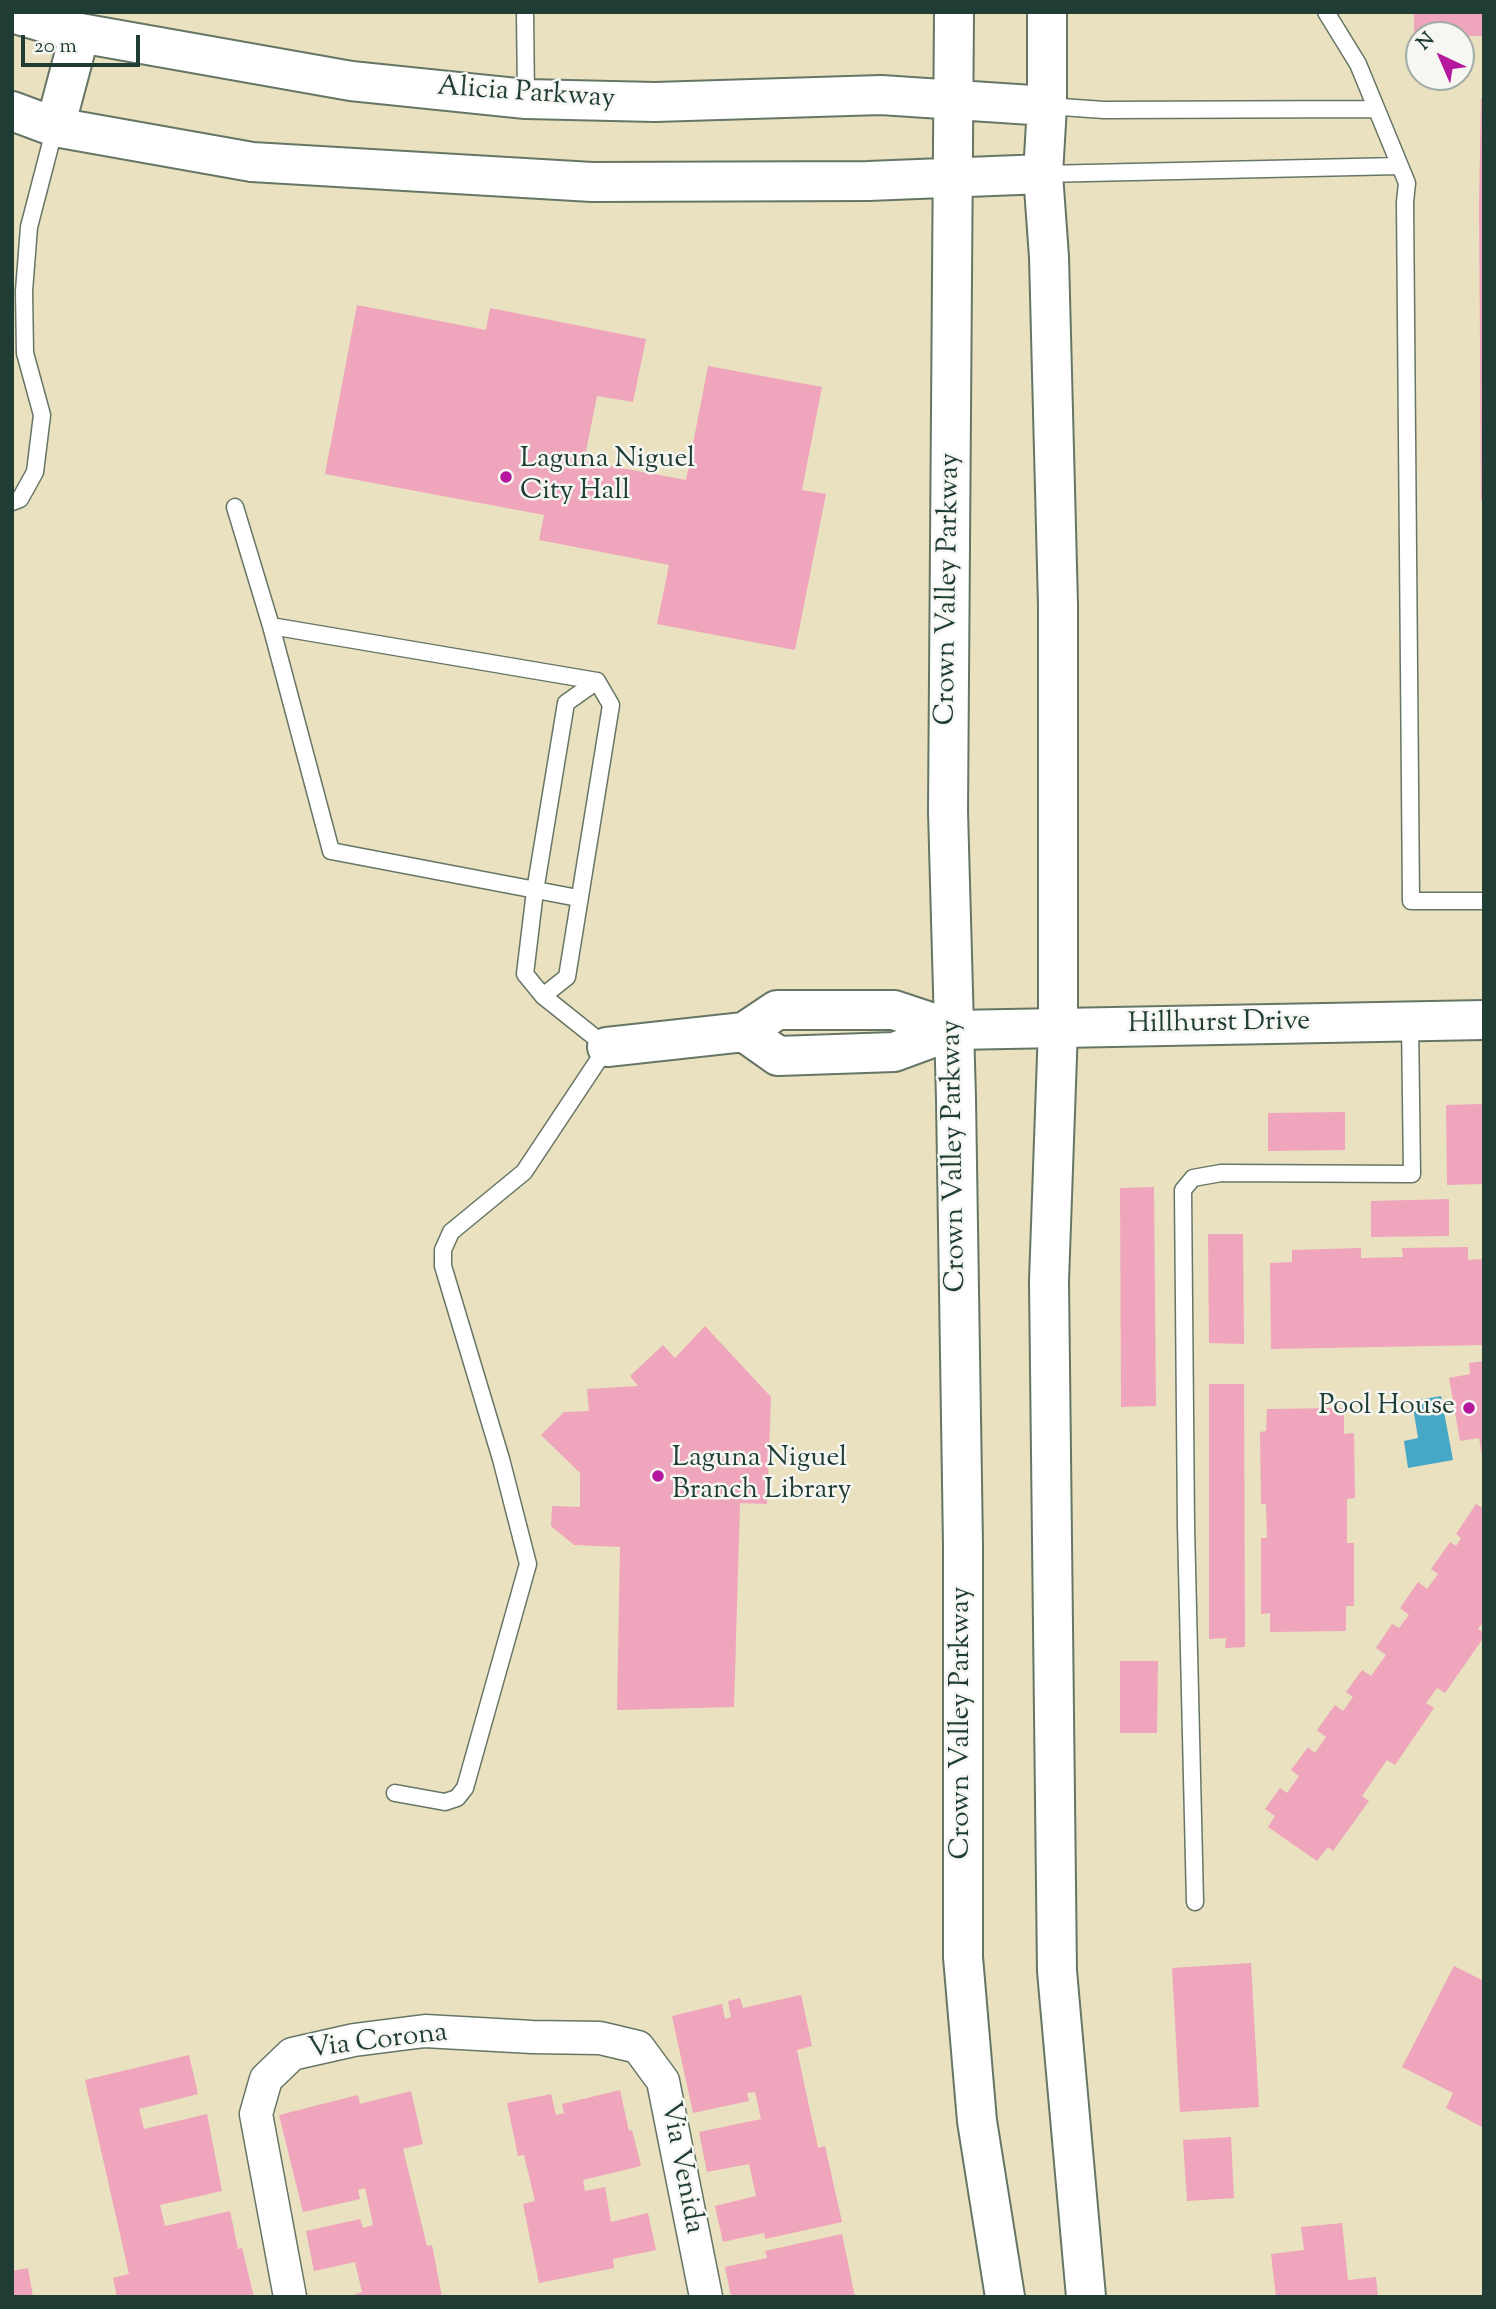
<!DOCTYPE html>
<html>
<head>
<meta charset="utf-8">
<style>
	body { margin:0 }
	#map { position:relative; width:1496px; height:2309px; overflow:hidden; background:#e9e1bf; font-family:"Sorts Mill Goudy",serif }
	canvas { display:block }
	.frame { position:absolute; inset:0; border:14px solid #1f3d34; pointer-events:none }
	.north { position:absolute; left:1405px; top:21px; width:70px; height:70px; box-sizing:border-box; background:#f6f6f2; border:2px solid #a0aca6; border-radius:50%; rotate:316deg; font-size:19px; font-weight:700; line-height:28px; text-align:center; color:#1f3d34 }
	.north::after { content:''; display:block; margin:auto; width:24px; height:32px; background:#b5179e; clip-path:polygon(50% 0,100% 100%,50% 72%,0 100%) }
	.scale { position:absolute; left:21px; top:35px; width:119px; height:32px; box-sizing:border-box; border:4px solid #1f3d34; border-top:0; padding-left:9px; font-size:21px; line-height:24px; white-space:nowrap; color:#1f3d34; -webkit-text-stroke:5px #f6f6f2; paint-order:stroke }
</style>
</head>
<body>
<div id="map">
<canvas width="1496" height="2309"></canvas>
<div class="frame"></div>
<div class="north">N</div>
<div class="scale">20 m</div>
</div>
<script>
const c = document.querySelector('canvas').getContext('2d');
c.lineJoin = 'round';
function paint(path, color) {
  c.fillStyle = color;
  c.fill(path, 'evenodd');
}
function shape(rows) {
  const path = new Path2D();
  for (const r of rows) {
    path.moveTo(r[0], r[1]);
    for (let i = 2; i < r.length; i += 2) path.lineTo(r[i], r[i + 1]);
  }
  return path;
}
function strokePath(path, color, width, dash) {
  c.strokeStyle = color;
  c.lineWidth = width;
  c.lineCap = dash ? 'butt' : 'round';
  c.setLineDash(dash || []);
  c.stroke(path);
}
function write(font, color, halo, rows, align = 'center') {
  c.font = font + ' "Sorts Mill Goudy",serif';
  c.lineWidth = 5;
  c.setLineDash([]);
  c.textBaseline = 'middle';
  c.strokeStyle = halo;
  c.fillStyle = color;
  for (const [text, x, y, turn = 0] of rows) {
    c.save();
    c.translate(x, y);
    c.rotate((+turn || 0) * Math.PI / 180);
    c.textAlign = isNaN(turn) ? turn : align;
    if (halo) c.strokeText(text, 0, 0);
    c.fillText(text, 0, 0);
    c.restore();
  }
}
paint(shape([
	[1441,1396,1453,1460,1408,1468,1404,1441,1418,1438,1412,1401]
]), '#46a7c6');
paint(shape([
	[1414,12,1484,12,1484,36,1414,36],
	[1481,98,1484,98,1484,500,1481,500,1479,205],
	[357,305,486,330,490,308,646,339,633,402,597,396,584,461,686,480,708,366,822,387,802,490,826,494,795,650,657,624,669,565,539,540,544,515,325,474],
	[1482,1104,1483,1184,1447,1185,1446,1105],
	[1345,1112,1345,1150,1268,1151,1268,1113],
	[1154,1187,1156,1406,1121,1407,1120,1188],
	[1449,1199,1449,1236,1371,1237,1371,1201],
	[1208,1234,1243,1234,1244,1344,1209,1343],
	[1468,1247,1468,1260,1484,1259,1484,1345,1271,1349,1270,1263,1292,1262,1292,1250,1361,1248,1361,1258,1403,1257,1402,1248],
	[705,1326,771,1397,767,1504,740,1503,734,1707,617,1710,620,1547,574,1545,551,1526,552,1506,580,1507,580,1473,541,1435,564,1412,589,1411,587,1389,638,1386,630,1376,663,1345,675,1358],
	[1484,1361,1484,1454,1482,1455,1479,1438,1460,1441,1449,1378,1470,1374,1469,1363],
	[1209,1384,1244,1384,1245,1647,1225,1648,1226,1638,1209,1639],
	[1344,1408,1344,1434,1354,1433,1355,1498,1347,1499,1347,1543,1354,1543,1354,1606,1346,1606,1346,1631,1270,1632,1270,1613,1261,1614,1261,1538,1267,1538,1266,1504,1261,1504,1260,1432,1266,1431,1267,1409],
	[1476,1504,1484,1509,1484,1621,1478,1629,1484,1633,1484,1637,1445,1693,1437,1688,1426,1703,1434,1708,1395,1765,1387,1760,1362,1796,1369,1801,1333,1851,1328,1847,1317,1861,1268,1827,1275,1816,1265,1809,1280,1788,1287,1793,1299,1776,1291,1770,1308,1747,1315,1753,1326,1737,1317,1730,1335,1705,1343,1711,1353,1697,1346,1692,1362,1670,1371,1676,1386,1655,1376,1648,1392,1624,1399,1628,1409,1615,1400,1608,1418,1582,1427,1589,1438,1574,1431,1569,1450,1542,1456,1546,1461,1538,1456,1534],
	[1120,1661,1158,1661,1157,1733,1120,1733],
	[1251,1963,1259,2107,1180,2112,1172,1968],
	[1454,1966,1484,1981,1484,2128,1446,2108,1453,2093,1402,2067],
	[801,1995,812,2046,797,2050,818,2148,825,2146,842,2222,765,2239,764,2233,723,2242,715,2206,756,2196,749,2164,707,2172,699,2132,761,2119,755,2092,747,2093,749,2101,693,2113,672,2016,722,2004,725,2019,731,2017,728,2001,740,1998,743,2008],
	[189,2055,198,2094,139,2109,144,2129,207,2114,222,2191,160,2205,165,2226,230,2211,238,2249,242,2248,254,2297,117,2297,113,2278,129,2274,85,2080],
	[620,2090,629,2131,632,2130,641,2166,583,2180,585,2191,605,2187,611,2222,648,2213,656,2250,613,2259,614,2268,539,2283,523,2204,535,2201,524,2155,518,2156,507,2103,551,2094,556,2115,564,2113,562,2104],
	[411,2091,423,2144,403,2149,427,2246,432,2245,442,2297,348,2297,362,2292,355,2262,314,2271,306,2231,360,2219,363,2228,373,2225,365,2188,358,2190,360,2199,303,2212,279,2115,358,2095,360,2104],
	[1231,2137,1234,2198,1187,2201,1183,2140],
	[1342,2223,1348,2280,1376,2277,1378,2297,1276,2297,1271,2254,1304,2250,1301,2227],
	[842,2234,855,2297,731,2297,725,2267,767,2258,765,2251],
	[28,2268,33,2297,12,2297,12,2271]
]), '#efa5bc');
const service = shape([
	[525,12,526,99],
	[1326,12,1358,64,1407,183,1405,202,1411,901,1484,901],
	[1047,106,1104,110,1376,109],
	[1043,174,1399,166],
	[12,502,20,499,35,472,42,415,25,353,24,291,29,227,55,127],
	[235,507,271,626],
	[578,898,331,851,271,626,597,681],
	[543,996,567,977,611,705,597,681],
	[395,1793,445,1802,457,1798,465,1788,528,1564,501,1459,443,1266,443,1250,451,1232,524,1172,607,1047,543,996,525,974,535,891,566,703,597,681],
	[1195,1902,1186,1526,1183,1190,1193,1178,1221,1173,1412,1174,1410,1022]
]);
const minor = shape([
	[290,2297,256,2114,266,2079,292,2054,354,2040,425,2031,532,2037,600,2038,638,2047,663,2081,706,2297]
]);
const tertiary = shape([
	[744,1032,778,1056,894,1052,954,1030,1484,1020],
	[607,1047,744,1032,777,1010,894,1010,954,1030]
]);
const primary = shape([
	[954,12,948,811,956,1099,963,1545,963,1957,977,2121,1005,2297],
	[1047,12,1047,106,1043,174,1049,257,1058,605,1058,1028,1049,1281,1057,1971,1086,2297],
	[12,13,80,33,351,81,526,99,655,102,881,95,1047,106],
	[12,111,55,127,252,162,592,182,868,181,1043,174],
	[55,127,80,33]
]);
strokePath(service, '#667665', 19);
strokePath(minor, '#667665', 35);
strokePath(tertiary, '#667665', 42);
strokePath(primary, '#667665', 42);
strokePath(service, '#fff', 16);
strokePath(minor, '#fff', 32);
strokePath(tertiary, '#fff', 38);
strokePath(primary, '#fff', 38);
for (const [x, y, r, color] of [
	[506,477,7,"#b5179e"],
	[1469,1408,7,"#b5179e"],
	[658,1476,7,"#b5179e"]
]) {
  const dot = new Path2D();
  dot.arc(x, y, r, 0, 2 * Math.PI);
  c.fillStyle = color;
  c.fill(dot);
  strokePath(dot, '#f6f6f2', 2.5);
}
write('28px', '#1f3d34', '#f6f6f2', [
	["Alicia Parkway",526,95,4],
	["Crown Valley Parkway",950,589,-89],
	["Hillhurst Drive",1219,1025,-1],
	["Crown Valley Parkway",956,1156,-91],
	["Crown Valley Parkway",963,1723,-90],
	["Via Corona",378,2043,-7],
	["Via Venida",680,2168,79]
]);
write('28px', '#1f3d34', '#f6f6f2', [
	["Laguna Niguel",520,461],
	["City Hall",520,493],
	["Pool House",1455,1408,"right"],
	["Laguna Niguel",672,1460],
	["Branch Library",672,1492]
], 'left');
</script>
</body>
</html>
